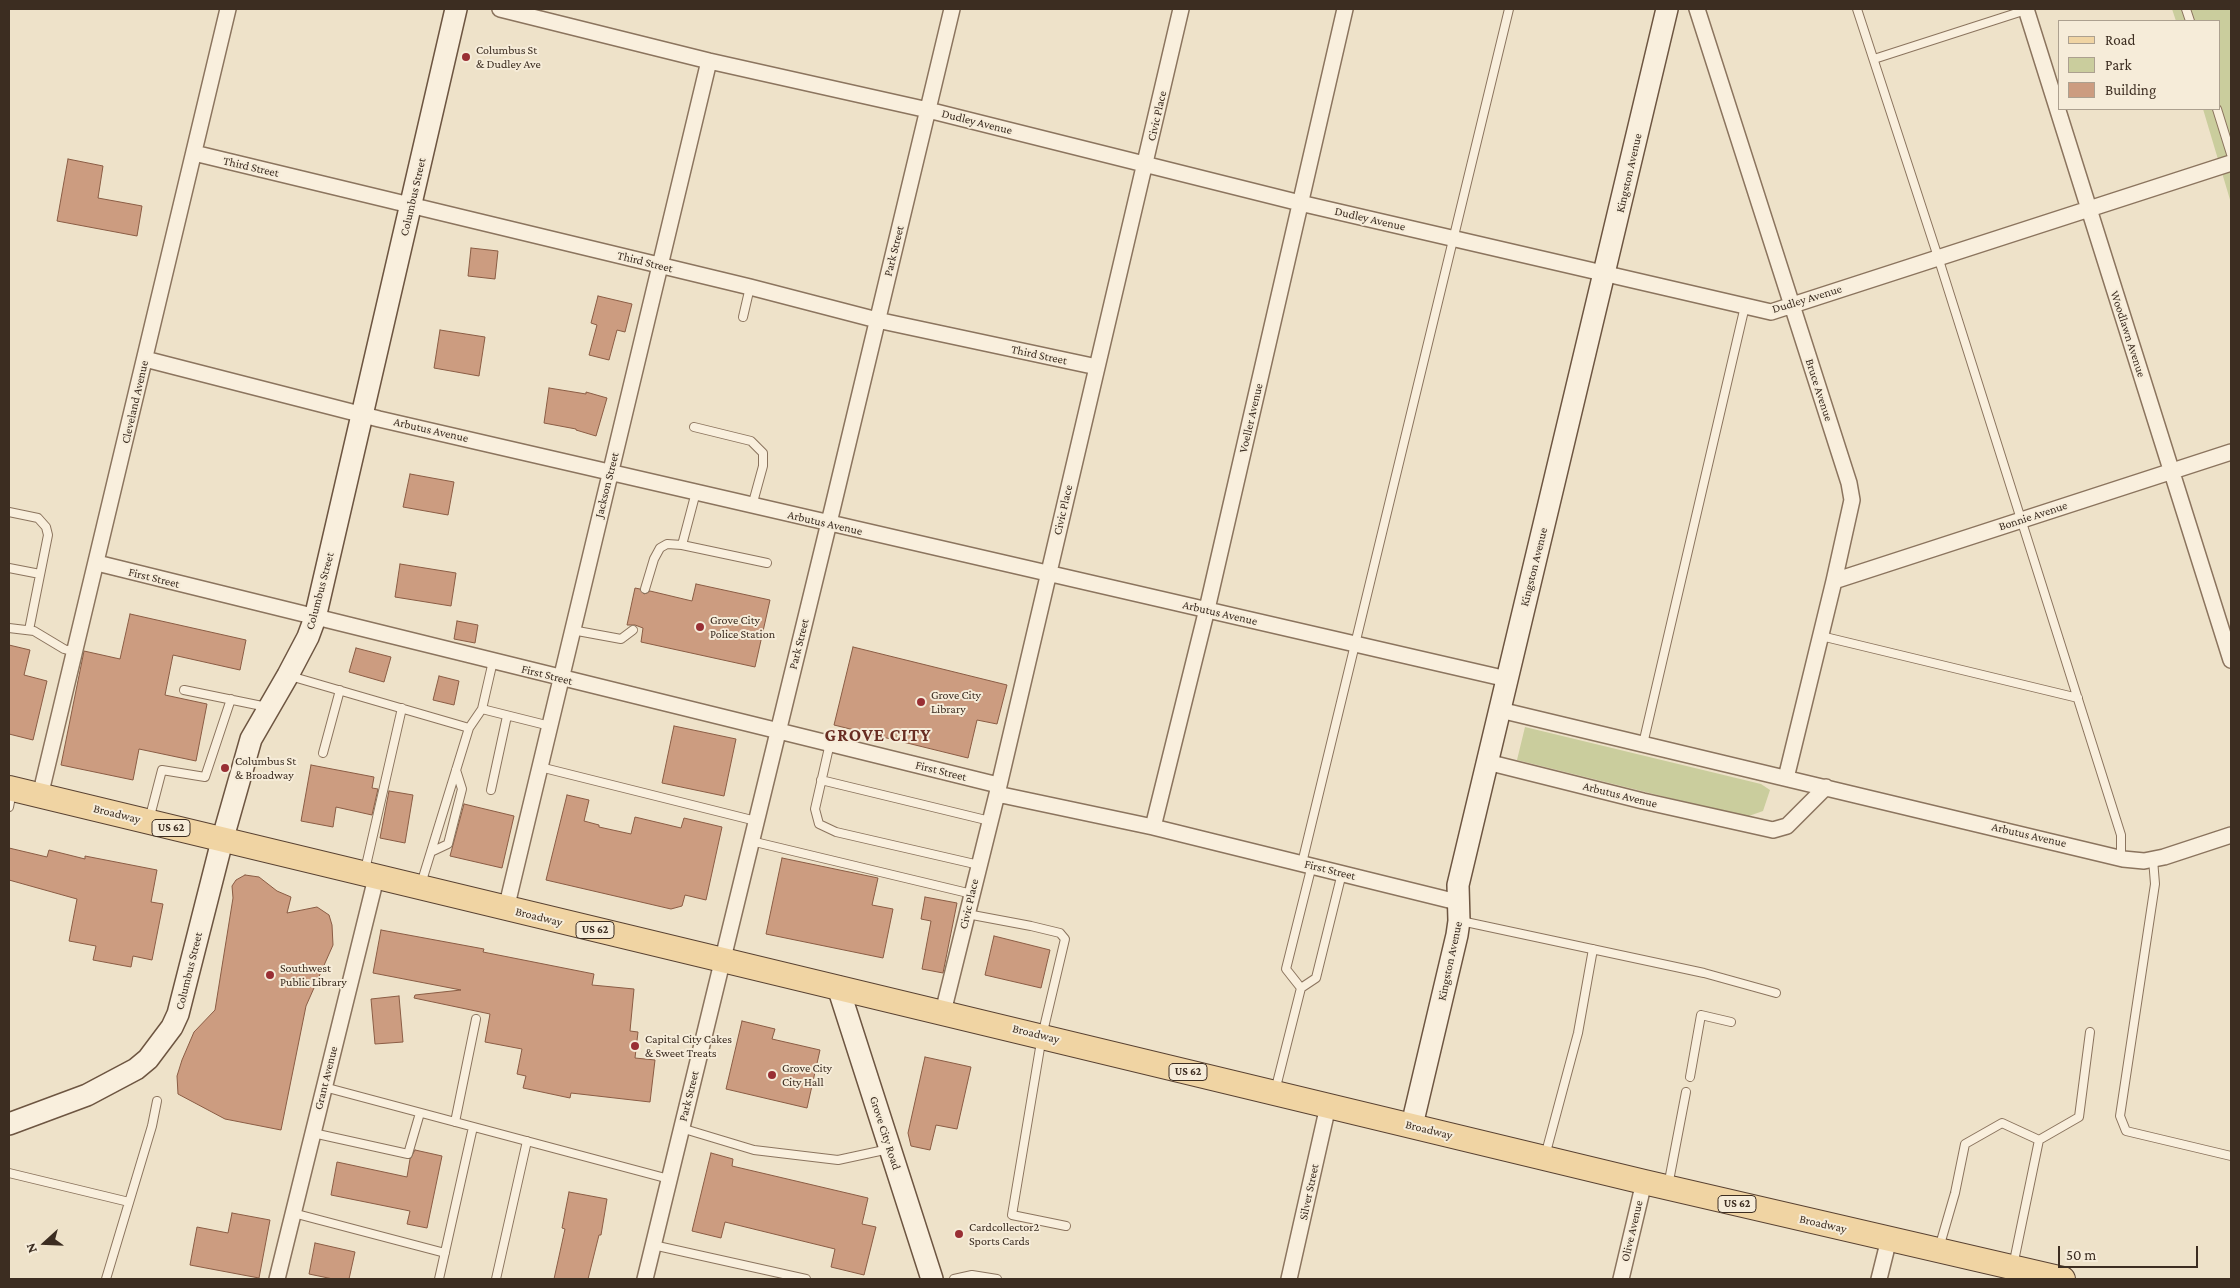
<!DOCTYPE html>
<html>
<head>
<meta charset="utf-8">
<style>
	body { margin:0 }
	#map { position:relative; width:2240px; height:1288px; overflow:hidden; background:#eee2c9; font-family:"Crimson Pro",serif }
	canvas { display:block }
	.frame { position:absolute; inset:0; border:10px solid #3c2d21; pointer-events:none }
	.legend { position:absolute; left:2058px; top:20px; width:162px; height:90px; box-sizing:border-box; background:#f6ecd9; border:1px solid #aca08f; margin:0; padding:6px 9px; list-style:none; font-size:15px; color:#3c2d21 }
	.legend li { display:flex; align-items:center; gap:10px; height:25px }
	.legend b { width:25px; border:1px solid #aca08f }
	.north { position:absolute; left:20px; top:1218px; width:50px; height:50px; -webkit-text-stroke:4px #f6ecd9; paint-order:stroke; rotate:250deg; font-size:14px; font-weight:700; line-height:20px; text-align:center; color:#3c2d21 }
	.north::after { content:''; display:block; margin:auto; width:18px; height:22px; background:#3c2d21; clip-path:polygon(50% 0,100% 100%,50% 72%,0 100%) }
	.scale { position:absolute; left:2058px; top:1246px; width:140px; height:22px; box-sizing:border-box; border:2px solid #3c2d21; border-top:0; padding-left:6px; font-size:15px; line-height:18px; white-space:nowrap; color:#3c2d21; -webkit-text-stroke:4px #f6ecd9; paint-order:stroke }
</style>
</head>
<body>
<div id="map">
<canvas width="2240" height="1288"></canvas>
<div class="frame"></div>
<ul class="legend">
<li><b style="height:6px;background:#f0d4a3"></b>Road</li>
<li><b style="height:14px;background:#cacd9d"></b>Park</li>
<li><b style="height:14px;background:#cc9c80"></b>Building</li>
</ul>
<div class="north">N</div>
<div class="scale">50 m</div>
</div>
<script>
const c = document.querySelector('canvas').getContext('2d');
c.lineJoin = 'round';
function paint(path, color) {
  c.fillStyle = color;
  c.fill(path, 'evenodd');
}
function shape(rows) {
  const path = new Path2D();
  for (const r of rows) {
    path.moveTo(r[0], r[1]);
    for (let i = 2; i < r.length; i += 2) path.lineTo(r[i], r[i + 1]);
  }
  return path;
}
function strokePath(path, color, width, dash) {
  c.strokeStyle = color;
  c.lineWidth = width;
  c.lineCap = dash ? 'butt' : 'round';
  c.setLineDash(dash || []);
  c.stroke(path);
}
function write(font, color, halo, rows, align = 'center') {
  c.font = font + ' "Crimson Pro",serif';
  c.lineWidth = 4;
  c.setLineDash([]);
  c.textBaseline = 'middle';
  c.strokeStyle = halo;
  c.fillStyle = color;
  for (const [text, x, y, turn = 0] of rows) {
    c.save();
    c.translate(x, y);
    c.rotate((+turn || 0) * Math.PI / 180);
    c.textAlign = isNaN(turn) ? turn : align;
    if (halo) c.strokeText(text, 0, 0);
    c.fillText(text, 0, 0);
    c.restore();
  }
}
paint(shape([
	[2172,9,2231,9,2231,203,2203,109,2219,109,2219,21,2176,21],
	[1525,727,1761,784,1770,790,1763,811,1746,817,1517,760]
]), '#cacd9d');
const building = shape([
	[68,159,103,166,98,198,142,206,137,236,57,221,68,159],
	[471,248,498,251,495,279,468,276,471,248],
	[598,296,632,304,625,332,617,330,609,360,589,355,597,325,591,323,598,296],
	[440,330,485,337,479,376,434,368,440,330],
	[549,388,586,394,586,392,607,398,596,436,576,430,576,429,544,423,549,388],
	[410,474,454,482,448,515,403,507,410,474],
	[400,564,456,573,451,606,395,597,400,564],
	[696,584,770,600,755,667,641,642,643,628,635,625,627,625,635,588,640,589,644,594,650,591,692,601,696,584],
	[130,614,246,640,240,670,173,655,165,695,207,704,196,761,139,749,133,780,61,765,84,651,120,659,130,614],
	[457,621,478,625,475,643,454,639,457,621],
	[9,645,30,650,24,675,47,681,33,740,9,734,9,645],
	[853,647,1007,685,997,724,977,720,968,758,834,725,853,647],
	[356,648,391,657,384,682,349,672,356,648],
	[439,676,459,681,454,705,433,700,439,676],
	[674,726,736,739,724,796,662,783,674,726],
	[311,765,374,777,372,788,378,789,372,815,336,807,333,827,301,821,311,765],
	[389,791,413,795,405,843,380,838,389,791],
	[567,795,589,800,584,821,599,825,599,827,631,834,635,817,681,828,684,818,722,827,706,900,685,895,682,906,671,909,546,880,567,795],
	[464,804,514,816,502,868,450,856,464,804],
	[9,848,47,857,49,850,85,859,85,856,157,870,151,902,163,904,152,960,133,956,131,967,93,960,96,946,69,941,77,899,9,880,9,848],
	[782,858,878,878,872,905,893,909,883,958,766,934,782,858],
	[245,875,259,877,277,891,291,897,287,913,317,907,329,915,332,925,333,945,306,1006,281,1130,225,1119,178,1094,177,1076,182,1060,194,1032,215,1010,233,898,232,886,236,880,245,875],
	[925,897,957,903,943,973,922,969,931,921,921,919,925,897],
	[381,930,484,949,483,952,594,974,592,985,634,989,630,1031,638,1032,635,1058,655,1060,650,1102,571,1093,570,1098,523,1088,526,1076,517,1074,522,1049,485,1042,490,1014,414,998,415,995,461,990,373,973,381,930],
	[994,936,1050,950,1041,988,985,975,994,936],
	[399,996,403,1042,375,1044,371,999,399,996],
	[742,1021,775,1029,772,1039,820,1050,807,1108,726,1089,742,1021],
	[925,1057,971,1067,957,1129,936,1125,930,1150,911,1146,908,1133,925,1057],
	[415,1150,442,1156,427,1228,407,1224,410,1211,331,1195,337,1162,407,1177,410,1159,415,1150],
	[711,1153,733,1159,732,1166,868,1198,862,1224,876,1227,864,1275,831,1267,835,1249,725,1222,721,1238,692,1231,711,1153],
	[569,1192,607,1199,601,1235,599,1235,588,1279,554,1279,565,1229,562,1228,569,1192],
	[232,1213,270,1220,259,1278,190,1265,197,1227,228,1233,232,1213],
	[315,1243,355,1252,349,1279,333,1279,309,1274,315,1243]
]);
paint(building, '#cc9c80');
strokePath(building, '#8a5c44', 1);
const lane = shape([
	[1857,9,1938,257,2121,835,2121,859],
	[2186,9,2190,21],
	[1874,59,2026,10],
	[2217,109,2231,154],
	[743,317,750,287],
	[694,427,751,441,763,453,763,466,752,506],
	[696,492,682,545,767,563],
	[9,512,38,518,46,527,48,535,29,630],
	[9,568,40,574],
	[645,589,654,559,660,548,667,544,682,545],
	[9,628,34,631,64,649,75,652],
	[572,630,621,639,633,630],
	[1821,636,2078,698],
	[493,661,482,709,550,726],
	[290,676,469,728,421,884],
	[184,690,267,707],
	[469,728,482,709],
	[830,743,815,809,819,824,836,832,979,865],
	[1643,744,1745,306],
	[323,753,340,690],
	[540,767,756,821],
	[821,780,990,821],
	[491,790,507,716],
	[9,807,12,791],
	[149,820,162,770,205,777,231,699],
	[751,841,972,894],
	[431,852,448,844,462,789,456,770],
	[2153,859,2155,884,2120,1116,2126,1131,2231,1156],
	[1302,863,1509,9],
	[365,870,402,708],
	[967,914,1031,926,1060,933,1065,939,1042,1036,1012,1215,1066,1226],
	[1461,921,1704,973,1776,993],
	[1301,988,1286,969,1312,865],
	[1690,1077,1701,1015,1731,1022],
	[324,1087,669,1179],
	[1275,1091,1301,988,1316,978,1342,873],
	[455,1122,476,1019],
	[681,1128,754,1150,838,1160,889,1149],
	[313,1133,408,1154,420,1113],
	[1545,1156,1578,1033,1593,949],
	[9,1173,129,1202],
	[1668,1186,1686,1092],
	[293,1213,445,1253],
	[653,1245,806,1279],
	[1939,1248,1955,1193,1965,1144,2002,1123,2039,1140],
	[2013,1266,2039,1140,2079,1117,2090,1032],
	[106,1279,152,1126,157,1101],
	[439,1279,473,1127],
	[496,1279,527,1141],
	[954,1279,972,1275,997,1279]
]);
const street = shape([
	[500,9,709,61,928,110,1300,203,1771,312,2231,163],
	[1697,9,1849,483,1852,500,1834,581,1786,778],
	[2026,9,2231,660],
	[194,153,750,287,877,320,1097,367],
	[145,359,379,419,1507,679],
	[97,563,998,785],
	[1834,581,2231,452],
	[1500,710,2123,859,2144,861,2164,857,2231,835],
	[1487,762,1643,801,1773,830,1787,826,1826,787],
	[997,794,1153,827,1457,902],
	[40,796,228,9],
	[1153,827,1207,609,1345,9],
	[506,909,709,61],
	[943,1012,997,794,1181,9],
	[277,1279,376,878],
	[645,1279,833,506,952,9],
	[1289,1279,1328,1106],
	[1621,1279,1644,1182],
	[1879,1279,1889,1239]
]);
const secondary = shape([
	[838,987,932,1279],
	[9,1124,87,1095,136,1069,148,1059,172,1027,178,1014,222,841,251,739,288,675,308,637,315,618,456,9],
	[1412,1125,1457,935,1459,921,1458,885,1667,9]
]);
const primary = shape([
	[9,788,1644,1182,2063,1279]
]);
strokePath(lane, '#8b745e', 10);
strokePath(street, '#8b745e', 18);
strokePath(secondary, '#6d5541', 24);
strokePath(primary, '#594232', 26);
strokePath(lane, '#f9efdd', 8);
strokePath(street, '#f9efdd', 15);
strokePath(secondary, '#f9efdd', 21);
strokePath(primary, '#f0d4a3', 24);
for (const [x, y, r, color] of [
	[466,57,5,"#992f34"],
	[700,627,5,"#992f34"],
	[921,702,5,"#992f34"],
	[225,768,5,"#992f34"],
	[270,975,5,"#992f34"],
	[635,1046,5,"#992f34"],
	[772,1075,5,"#992f34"],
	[959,1234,5,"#992f34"]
]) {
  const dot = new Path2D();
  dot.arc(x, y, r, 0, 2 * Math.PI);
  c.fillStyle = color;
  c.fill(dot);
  strokePath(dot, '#f6ecd9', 2);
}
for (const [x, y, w] of [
	[171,828,38],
	[595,930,38],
	[1188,1072,38],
	[1737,1204,38]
]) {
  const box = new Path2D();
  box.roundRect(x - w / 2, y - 8.5, w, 17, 4);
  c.fillStyle = '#f6ecd9';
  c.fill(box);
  strokePath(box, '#3c2d21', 1);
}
write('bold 11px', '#3c2d21', null, [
	["US 62",171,828],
	["US 62",595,930],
	["US 62",1188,1072],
	["US 62",1737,1204]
]);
write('12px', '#3c2d21', '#f6ecd9', [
	["Columbus St",476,50],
	["& Dudley Ave",476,64],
	["Grove City",710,620],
	["Police Station",710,634],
	["Grove City",931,695],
	["Library",931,709],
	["Columbus St",235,761],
	["& Broadway",235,775],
	["Southwest",280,968],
	["Public Library",280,982],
	["Capital City Cakes",645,1039],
	["& Sweet Treats",645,1053],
	["Grove City",782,1068],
	["City Hall",782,1082],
	["Cardcollector2",969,1227],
	["Sports Cards",969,1241]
], 'left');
write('12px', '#3c2d21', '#f6ecd9', [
	["Civic Place",1157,116,-77],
	["Dudley Avenue",977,122,14],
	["Third Street",251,167,13],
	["Kingston Avenue",1629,173,-77],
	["Columbus Street",413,197,-77],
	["Dudley Avenue",1370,219,13],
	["Park Street",894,251,-76],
	["Third Street",645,262,14],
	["Dudley Avenue",1807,299,-17],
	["Woodlawn Avenue",2128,334,72],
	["Third Street",1039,355,12],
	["Bruce Avenue",1819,390,72],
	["Cleveland Avenue",135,402,-77],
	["Voeller Avenue",1251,418,-77],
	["Arbutus Avenue",431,430,13],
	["Jackson Street",607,485,-76],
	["Civic Place",1063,510,-77],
	["Bonnie Avenue",2033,516,-18],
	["Arbutus Avenue",825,523,13],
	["Kingston Avenue",1534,567,-76],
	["First Street",154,578,14],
	["Columbus Street",320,591,-75],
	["Arbutus Avenue",1220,613,13],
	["Park Street",799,644,-76],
	["First Street",547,675,14],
	["First Street",941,771,14],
	["Arbutus Avenue",1620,795,14],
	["Broadway",117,814,14],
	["Arbutus Avenue",2029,835,13],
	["First Street",1330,870,14],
	["Civic Place",969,904,-77],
	["Broadway",539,917,14],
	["Kingston Avenue",1450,961,-78],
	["Columbus Street",189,971,-76],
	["Broadway",1036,1034,14],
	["Grant Avenue",326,1078,-76],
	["Park Street",689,1096,-76],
	["Broadway",1429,1130,14],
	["Grove City Road",885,1133,72],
	["Silver Street",1309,1192,-78],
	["Broadway",1823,1224,13],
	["Olive Avenue",1632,1231,-77]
]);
c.letterSpacing = '1px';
write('bold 18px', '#682c21', '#f6ecd9', [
	["GROVE CITY",878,735]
]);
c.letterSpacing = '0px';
</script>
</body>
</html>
